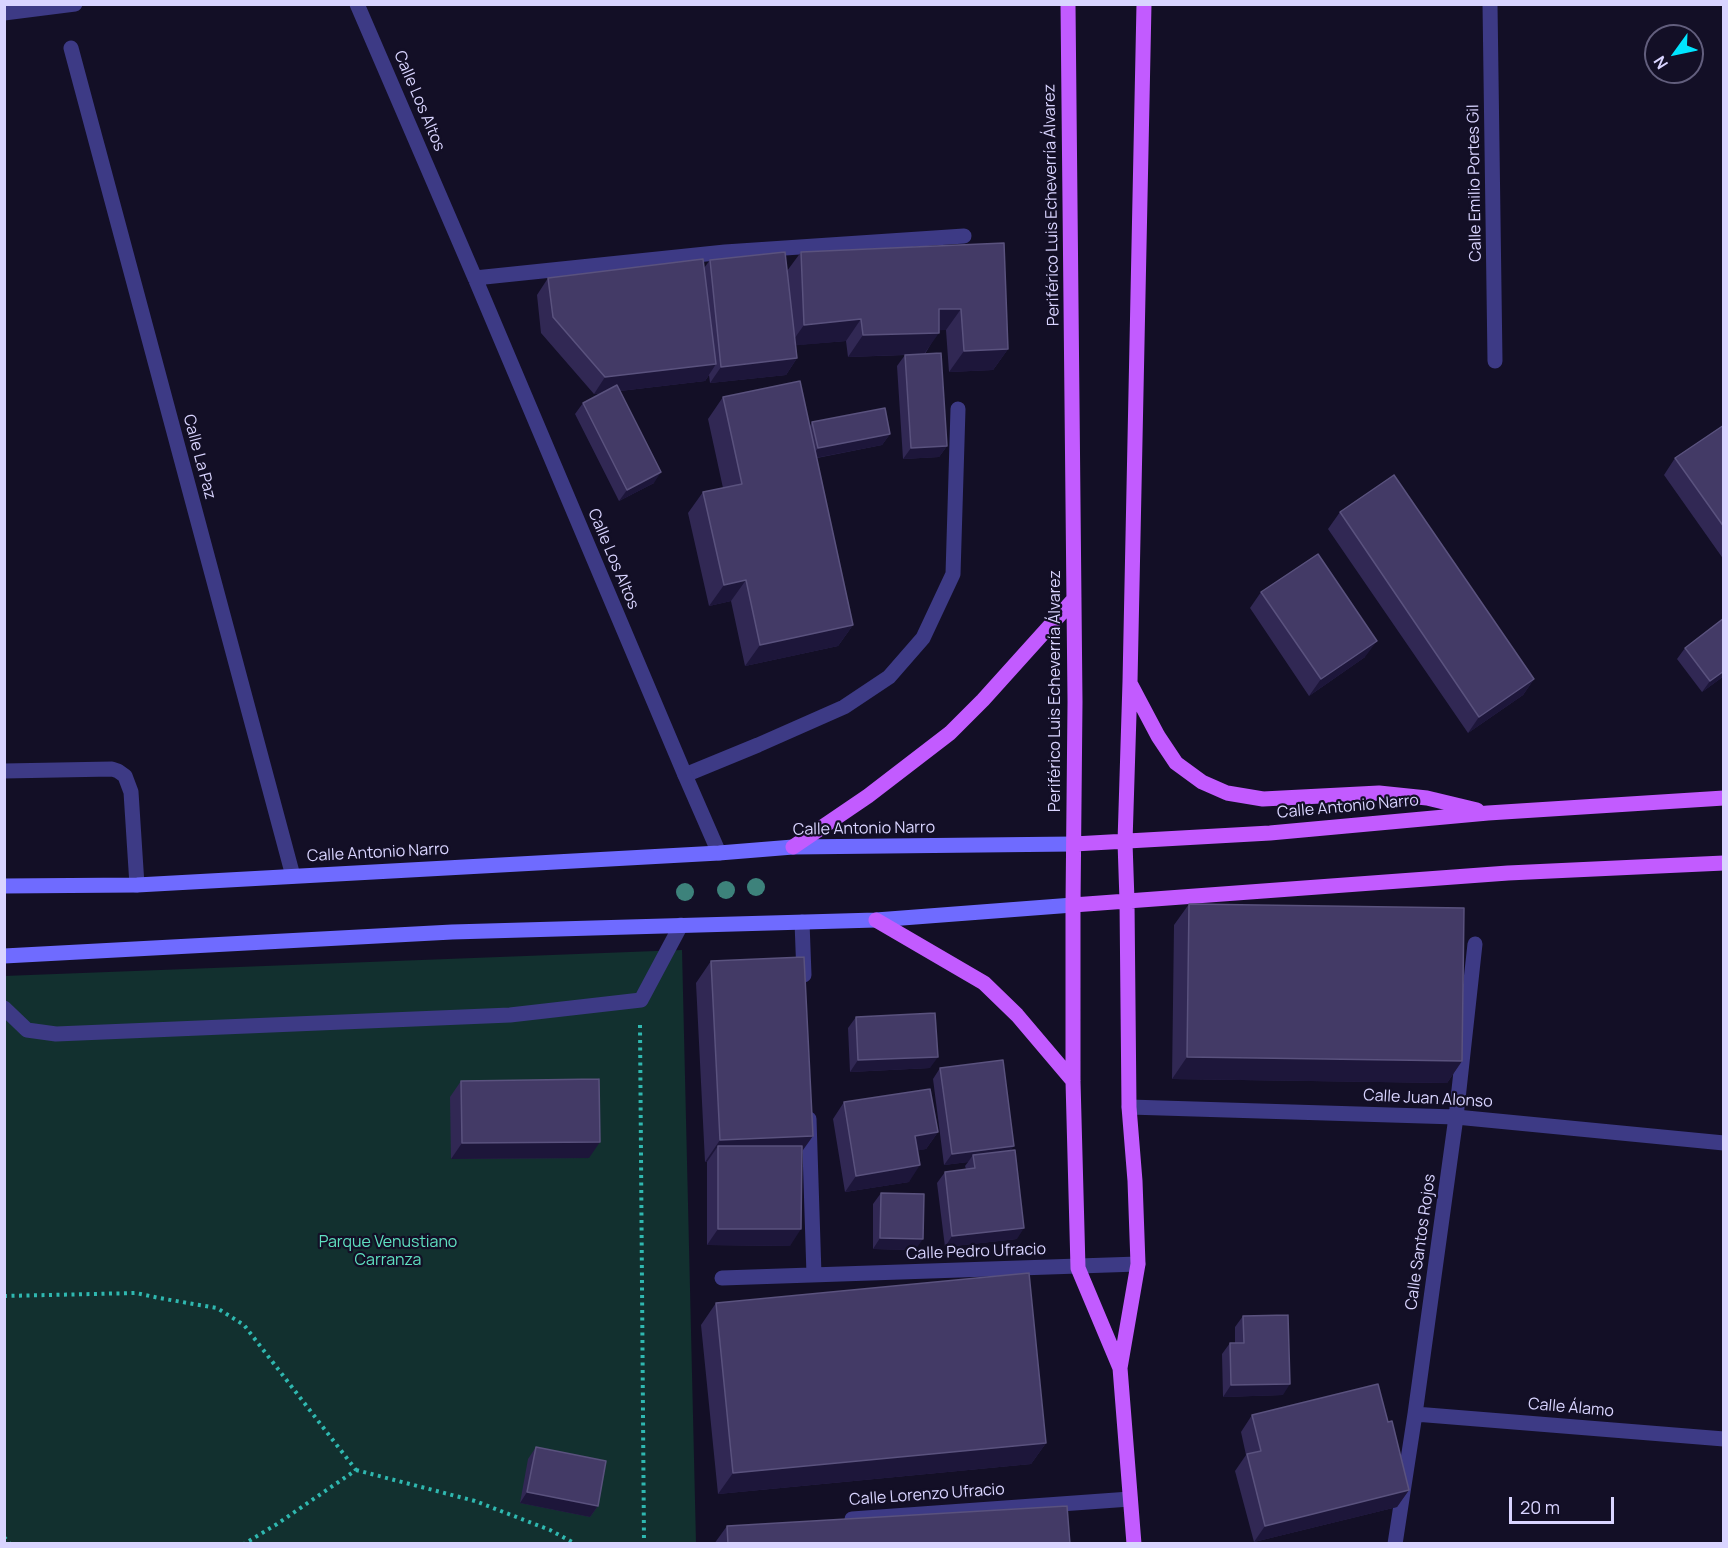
<!DOCTYPE html>
<html>
<head>
<meta charset="utf-8">
<style>
	body { margin:0 }
	#map { position:relative; width:1728px; height:1548px; overflow:hidden; background:#130f26; font-family:Manrope,sans-serif }
	canvas { display:block }
	.frame { position:absolute; inset:0; border:6px solid #d9d4ff; pointer-events:none }
	.north { position:absolute; left:1644px; top:24px; width:60px; height:60px; box-sizing:border-box; background:#130f26; border:2px solid #625e7d; border-radius:50%; rotate:237deg; font-size:16px; font-weight:700; line-height:24px; text-align:center; color:#d9d4ff }
	.north::after { content:''; display:block; margin:auto; width:21px; height:27px; background:#00e5ff; clip-path:polygon(50% 0,100% 100%,50% 72%,0 100%) }
	.scale { position:absolute; left:1509px; top:1497px; width:105px; height:27px; box-sizing:border-box; border:3px solid #d9d4ff; border-top:0; padding-left:8px; font-size:18px; line-height:21px; white-space:nowrap; color:#d9d4ff; -webkit-text-stroke:4px #130f26; paint-order:stroke }
</style>
</head>
<body>
<div id="map">
<canvas width="1728" height="1548"></canvas>
<div class="frame"></div>
<div class="north">N</div>
<div class="scale">20 m</div>
</div>
<script>
const c = document.querySelector('canvas').getContext('2d');
c.lineJoin = 'round';
function paint(path, color) {
  c.fillStyle = color;
  c.fill(path, 'evenodd');
}
function shape(rows) {
  const path = new Path2D();
  for (const r of rows) {
    path.moveTo(r[0], r[1]);
    for (let i = 2; i < r.length; i += 2) path.lineTo(r[i], r[i + 1]);
  }
  return path;
}
function strokePath(path, color, width, dash) {
  c.strokeStyle = color;
  c.lineWidth = width;
  c.lineCap = dash ? 'butt' : 'round';
  c.setLineDash(dash || []);
  c.stroke(path);
}
function write(font, color, halo, rows, align = 'center') {
  c.font = font + ' Manrope,sans-serif';
  c.lineWidth = 4.5;
  c.setLineDash([]);
  c.textBaseline = 'middle';
  c.strokeStyle = halo;
  c.fillStyle = color;
  for (const [text, x, y, turn = 0] of rows) {
    c.save();
    c.translate(x, y);
    c.rotate((+turn || 0) * Math.PI / 180);
    c.textAlign = isNaN(turn) ? turn : align;
    if (halo) c.strokeText(text, 0, 0);
    c.fillText(text, 0, 0);
    c.restore();
  }
}
paint(shape([
	[682,950,696,1543,5,1543,4,976]
]), '#12302f');
strokePath(shape([
	[640,1025,644,1544],
	[4,1296,136,1293,159,1298,217,1308,244,1325,356,1470,277,1524,244,1544],
	[356,1470,475,1501,550,1530,576,1544],
	[4,1537,10,1544]
]), '#2fb8b0', 4, [3, 4.5]);
strokePath(shape([
	[685,775,758,745,844,707,889,677,923,638,953,574,958,409],
	[4,1008,27,1030,56,1034,510,1015,641,1000,681,925]
]), '#3d3a85', 15);
strokePath(shape([
	[357,4,475,278,685,775,719,853],
	[1490,4,1495,361],
	[4,13,75,4],
	[71,48,293,876],
	[475,278,725,252,964,236],
	[4,771,112,769,118,771,125,776,131,792,137,885],
	[802,922,804,975],
	[1129,1107,1456,1117,1724,1143],
	[809,1119,814,1275],
	[722,1278,1138,1264],
	[1415,1414,1724,1439],
	[852,1519,1130,1499],
	[1395,1544,1415,1414,1456,1117,1475,944]
]), '#3d3a85', 15);
strokePath(shape([
	[4,886,137,885,719,853,793,847,1074,844],
	[4,956,452,932,876,920,1073,905]
]), '#6f6bff', 15);
strokePath(shape([
	[1068,4,1075,702,1073,905,1073,1081,1078,1268,1120,1368],
	[1131,685,1158,736,1176,763,1202,782,1227,793,1263,799,1379,793,1427,798,1477,810],
	[1074,844,1270,833,1488,813,1724,798],
	[793,847,868,796,950,733,983,700,1074,599],
	[1073,905,1508,873,1724,863],
	[876,920,984,983,1017,1015,1073,1081],
	[1134,1544,1120,1368,1138,1264,1135,1181,1129,1107,1127,901,1125,842,1130,682,1144,4]
]), '#c25bff', 15);
c.fillStyle = '#3d827b';
for (const [x, y] of [
	[756,887],
	[726,890],
	[685,892]
]) {
  c.beginPath();
  c.arc(x, y, 9, 0, 2 * Math.PI);
  c.fill();
}
paint(shape([
	[1004,243,1008,349,993,370,949,372,946,330,939,330,925,354,947,446,939,457,903,459,897,366,905,355,848,357,846,341,796,345,797,358,786,375,710,383,709,375,705,381,620,391,654,483,619,501,575,414,583,403,602,393,594,394,541,333,537,295,548,278,704,268,710,260,787,271,801,252],
	[723,397,810,426,812,422,890,434,882,445,817,458,853,625,838,646,745,666,731,601,709,606,688,513,703,492,723,488,708,419],
	[1724,425,1724,560,1664,475,1675,458],
	[1340,512,1534,679,1523,695,1468,733,1328,529],
	[1261,592,1365,657,1309,696,1250,608],
	[1724,618,1724,676,1702,692,1677,659,1685,648],
	[1189,904,1462,1061,1447,1083,1172,1079,1174,925],
	[711,961,802,1152,790,1246,707,1245,707,1162,705,1162,696,983],
	[856,1017,930,1068,850,1072,848,1028],
	[940,1068,1011,1150,1017,1239,945,1247,937,1183,945,1172,966,1169,965,1166,968,1162,944,1165,933,1079],
	[461,1081,589,1158,451,1159,450,1097],
	[844,1102,938,1132,926,1149,917,1150,909,1182,845,1192,833,1119],
	[881,1193,915,1250,873,1249,873,1204],
	[716,1303,1046,1443,1031,1464,718,1494,701,1325],
	[1243,1316,1283,1395,1223,1397,1222,1354,1230,1343,1235,1343,1235,1327],
	[1252,1415,1388,1422,1409,1490,1397,1507,1254,1542,1235,1471,1246,1455,1241,1432],
	[536,1447,598,1506,590,1517,520,1503,528,1459],
	[727,1526,1070,1544,714,1544]
]), '#312854');
paint(shape([
	[939,309,961,309,946,330,924,331],
	[861,319,846,341,789,346,804,325],
	[939,333,924,354,848,357,863,335],
	[1008,349,993,370,949,372,964,351],
	[797,358,786,375,710,383,721,367],
	[716,364,705,381,594,394,605,377],
	[890,434,882,445,810,459,818,448],
	[947,446,939,457,903,459,911,448],
	[661,472,654,483,619,501,627,490],
	[746,580,731,601,709,606,724,585],
	[853,625,838,646,745,666,760,645],
	[1377,641,1365,657,1309,696,1321,679],
	[1724,671,1724,676,1702,692,1710,681],
	[1534,679,1523,695,1468,733,1479,717],
	[938,1057,930,1068,850,1072,858,1060],
	[1187,1057,1462,1061,1447,1083,1172,1079],
	[938,1132,926,1149,904,1153,915,1136],
	[813,1136,798,1157,718,1146,707,1162,705,1162,720,1140],
	[600,1142,589,1158,451,1159,462,1143],
	[1014,1146,1006,1157,973,1155,968,1162,944,1165,952,1154],
	[920,1165,909,1182,845,1192,856,1176],
	[1024,1228,1017,1239,945,1247,952,1236],
	[718,1229,801,1229,790,1246,707,1245],
	[880,1238,923,1239,915,1250,873,1249],
	[1290,1384,1283,1395,1223,1397,1231,1385],
	[1046,1443,1031,1464,718,1494,733,1473],
	[1409,1490,1397,1507,1254,1542,1265,1526],
	[527,1492,598,1506,590,1517,520,1503]
]), '#1d163a');
const building = shape([
	[1004,243,1008,349,964,351,961,309,939,309,939,333,863,335,861,319,804,325,801,252,1004,243],
	[785,252,797,358,721,367,710,260,785,252],
	[703,259,716,364,605,377,553,317,548,278,703,259],
	[941,353,947,446,911,448,905,355,941,353],
	[800,381,853,625,760,645,746,580,724,585,703,492,742,484,723,397,800,381],
	[617,385,661,472,627,490,583,403,617,385],
	[885,408,890,434,818,448,812,422,885,408],
	[1724,425,1724,527,1675,458,1724,425],
	[1394,475,1534,679,1479,717,1340,512,1394,475],
	[1318,554,1377,641,1321,679,1261,592,1318,554],
	[1724,618,1724,671,1710,681,1685,648,1724,618],
	[1189,904,1464,908,1462,1061,1187,1057,1189,904],
	[804,957,813,1136,720,1140,711,961,804,957],
	[935,1013,938,1057,858,1060,856,1017,935,1013],
	[1003,1060,1014,1146,952,1154,940,1068,1003,1060],
	[599,1079,600,1142,462,1143,461,1081,599,1079],
	[930,1089,938,1132,915,1136,920,1165,856,1176,844,1102,930,1089],
	[718,1146,802,1146,801,1229,718,1229,718,1146],
	[1015,1150,1024,1228,952,1236,945,1172,975,1168,973,1155,1015,1150],
	[881,1193,924,1194,923,1239,880,1238,881,1193],
	[1029,1273,1046,1443,733,1473,716,1303,1029,1273],
	[1288,1315,1290,1384,1231,1385,1230,1343,1244,1343,1243,1316,1288,1315],
	[1378,1384,1388,1422,1392,1421,1409,1490,1265,1526,1247,1454,1261,1451,1252,1415,1378,1384],
	[536,1447,606,1461,598,1506,527,1492,536,1447],
	[1067,1506,1070,1544,728,1544,727,1526,1067,1506]
]);
paint(building, '#433a66');
strokePath(building, '#5a527e', 1.5);
write('16px', '#d9d4ff', '#130f26', [
	["Calle Los Altos",419,101,67],
	["Calle Emilio Portes Gil",1475,183,-91],
	["Periférico Luis Echeverría Álvarez",1052,205,-91],
	["Calle La Paz",199,457,75],
	["Calle Los Altos",613,559,67],
	["Periférico Luis Echeverría Álvarez",1056,691,-90],
	["Calle Antonio Narro",1348,807,-5],
	["Calle Antonio Narro",864,829,-1],
	["Calle Antonio Narro",378,853,-3],
	["Calle Juan Alonso",1428,1099,3],
	["Calle Santos Rojos",1421,1242,-82],
	["Calle Pedro Ufracio",976,1252,-2],
	["Calle Álamo",1571,1408,5],
	["Calle Lorenzo Ufracio",927,1495,-4]
]);
write('16px', '#5fe0c0', '#130f26', [
	["Parque Venustiano",388,1243],
	["Carranza",388,1261]
]);
</script>
</body>
</html>
